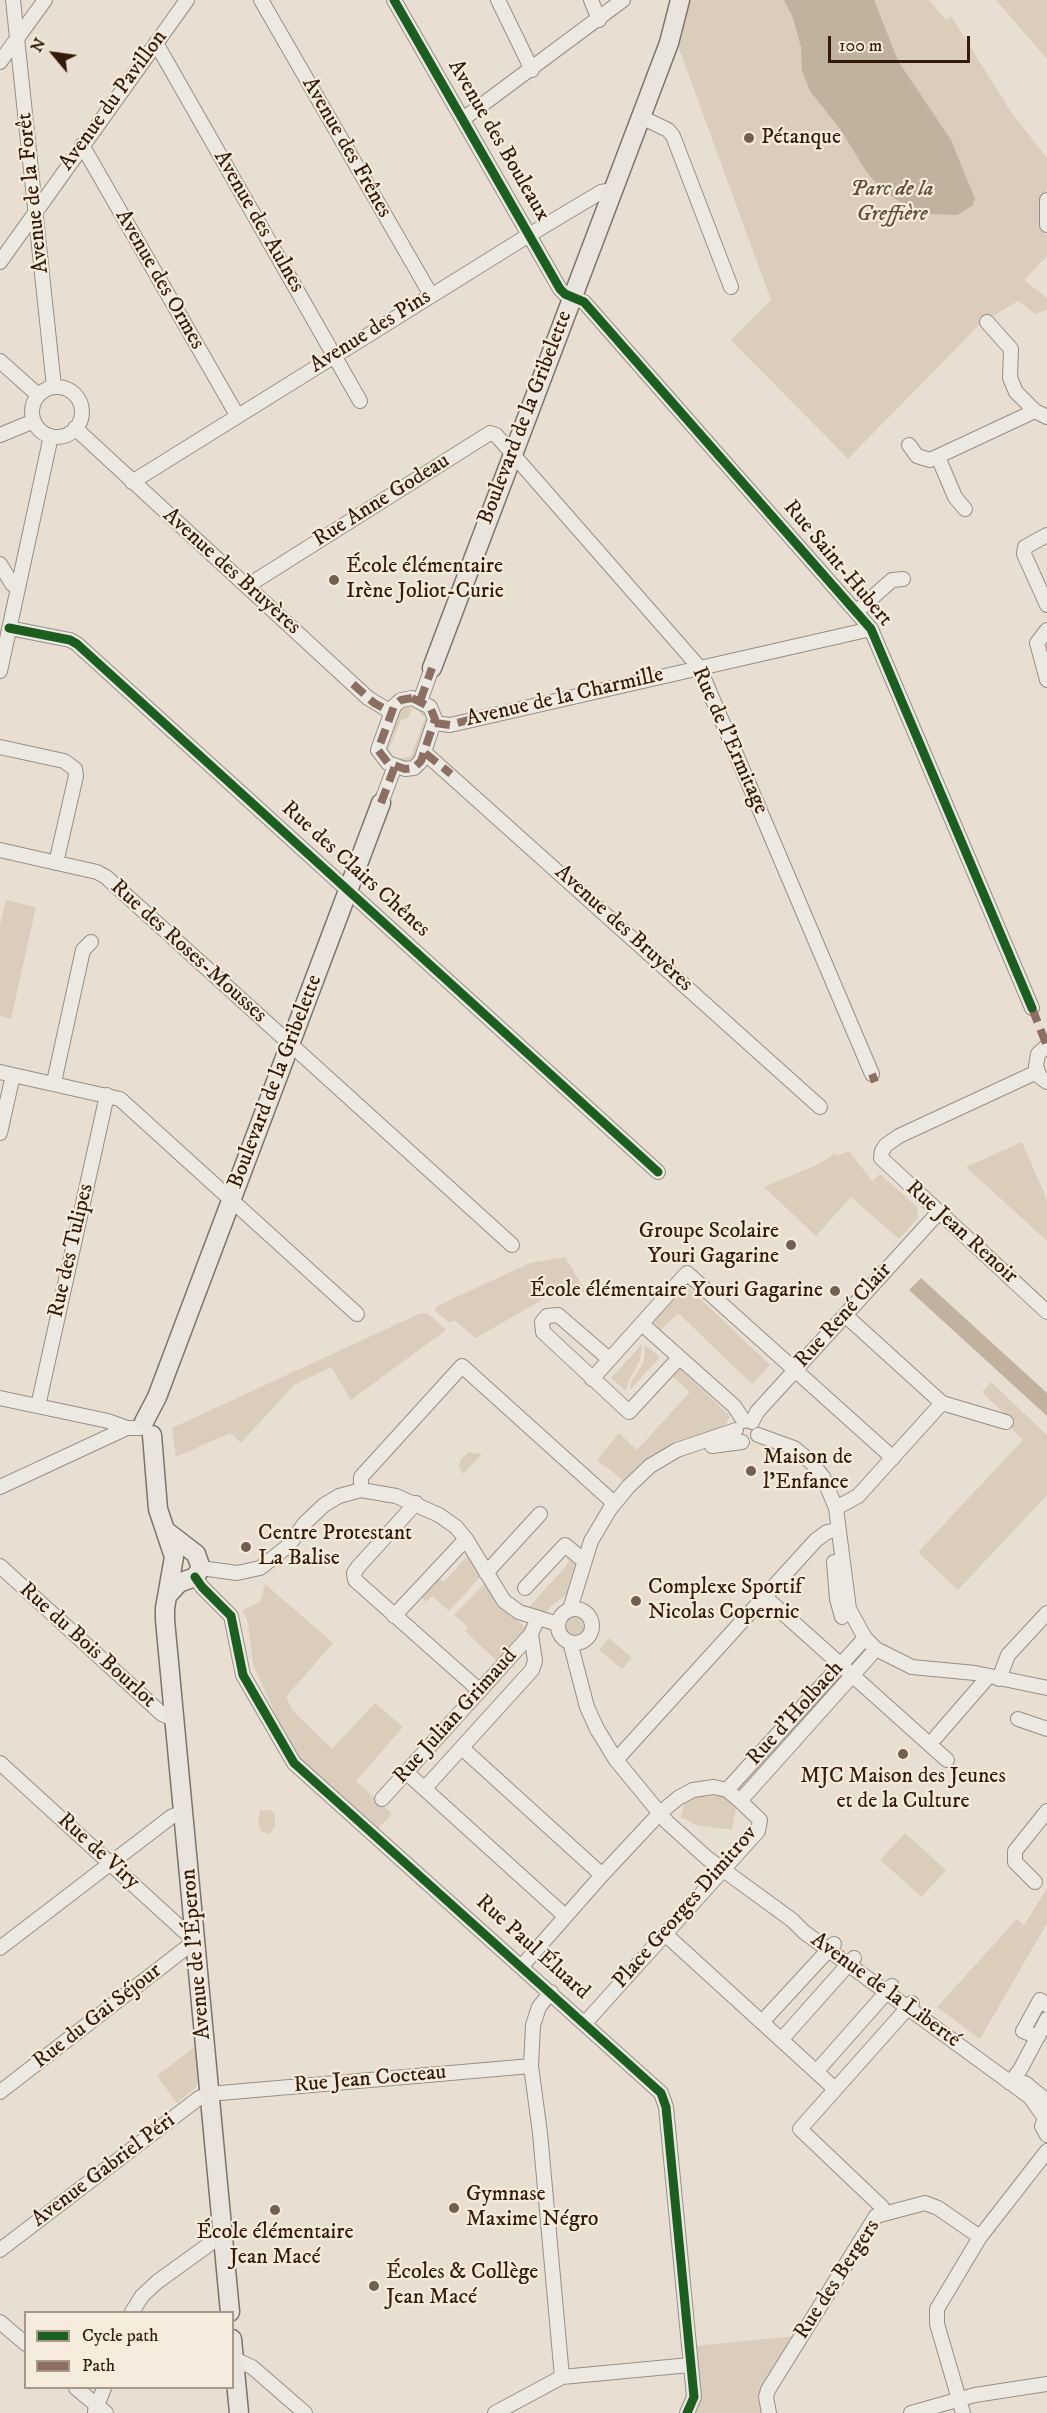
<!DOCTYPE html>
<html>
<head>
<meta charset="utf-8">
<style>
	body { margin:0 }
	#map { position:relative; width:1047px; height:2413px; overflow:hidden; background:#e8dfd2; font-family:"IM FELL DW Pica",serif }
	canvas { display:block }
	.legend { position:absolute; left:24px; top:2311px; width:210px; height:78px; box-sizing:border-box; background:#f5ecdd; border:2px solid #a79889; margin:0; padding:8px 10px; list-style:none; font-size:18px; color:#331a0a }
	.legend li { display:flex; align-items:center; gap:12px; height:30px }
	.legend b { width:30px; border:2px solid #a79889 }
	.north { position:absolute; left:24px; top:24px; width:60px; height:60px; -webkit-text-stroke:4px #f5ecdd; paint-order:stroke; rotate:299deg; font-size:16px; font-weight:700; line-height:24px; text-align:center; color:#331a0a }
	.north::after { content:''; display:block; margin:auto; width:21px; height:27px; background:#331a0a; clip-path:polygon(50% 0,100% 100%,50% 72%,0 100%) }
	.scale { position:absolute; left:828px; top:36px; width:142px; height:27px; box-sizing:border-box; border:3px solid #331a0a; border-top:0; padding-left:8px; font-size:18px; line-height:21px; white-space:nowrap; color:#331a0a; -webkit-text-stroke:4px #f5ecdd; paint-order:stroke }
</style>
</head>
<body>
<div id="map">
<canvas width="1047" height="2413"></canvas>
<ul class="legend">
<li><b style="height:8px;background:#1b5e20"></b>Cycle path</li>
<li><b style="height:8px;background:#8d6e63"></b>Path</li>
</ul>
<div class="north">N</div>
<div class="scale">100 m</div>
</div>
<script>
const c = document.querySelector('canvas').getContext('2d');
c.lineJoin = 'round';
function paint(path, color) {
  c.fillStyle = color;
  c.fill(path, 'evenodd');
}
function shape(rows) {
  const path = new Path2D();
  for (const r of rows) {
    if (r.length === 3) {
      path.moveTo(r[0] + r[2], r[1]);
      path.arc(r[0], r[1], r[2], 0, 2 * Math.PI);
      continue;
    }
    path.moveTo(r[0], r[1]);
    for (let i = 2; i < r.length; i += 2) path.lineTo(r[i], r[i + 1]);
  }
  return path;
}
function strokePath(path, color, width, dash) {
  c.strokeStyle = color;
  c.lineWidth = width;
  c.lineCap = dash ? 'butt' : 'round';
  c.setLineDash(dash || []);
  c.stroke(path);
}
function write(font, color, halo, rows, align = 'center') {
  c.font = font + ' "IM FELL DW Pica",serif';
  c.lineWidth = 4.5;
  c.setLineDash([]);
  c.textBaseline = 'middle';
  c.strokeStyle = halo;
  c.fillStyle = color;
  for (const [text, x, y, turn = 0] of rows) {
    c.save();
    c.translate(x, y);
    c.rotate((+turn || 0) * Math.PI / 180);
    c.textAlign = isNaN(turn) ? turn : align;
    if (halo) c.strokeText(text, 0, 0);
    c.fillText(text, 0, 0);
    c.restore();
  }
}
paint(shape([
	[687,0,929,0,946,20,951,16,1011,112,1047,158,1047,188,1040,207,1043,229,1047,235,1047,256,1024,280,1047,298,1047,310,1036,314,1018,301,980,324,848,459,731,340,771,300,677,43],
	[996,0,1047,0,1047,59],
	[406,702,412,710,408,718,401,720,387,754,382,746,395,710],
	[413,702,431,716,415,763,389,761,411,756,426,715,422,716],
	[6,900,36,907,11,1019,0,1016,0,925],
	[1022,1142,1047,1200,1047,1241,966,1167],
	[849,1151,872,1181,880,1174,917,1207,918,1218,899,1239,851,1197,816,1236,764,1187,821,1163,835,1153,837,1156],
	[565,1257,586,1292,547,1297,476,1338,454,1320,450,1323,435,1311,437,1306,530,1263],
	[687,1286,770,1365,752,1384,678,1313,661,1330,653,1322],
	[421,1313,428,1314,446,1330,351,1400,331,1367,294,1385,241,1443,230,1433,176,1457,172,1428],
	[642,1344,640,1360,628,1382,626,1391,611,1378],
	[645,1345,660,1357,630,1390,631,1382,644,1362],
	[680,1369,730,1416,727,1422,722,1428,676,1441,638,1467,623,1480,597,1460,619,1433,637,1450,690,1392,673,1377],
	[991,1382,1047,1435,1047,1495,958,1590,918,1552,1023,1440,1008,1425,1012,1421,982,1392],
	[469,1452,482,1454,463,1474,459,1466,461,1459],
	[471,1552,483,1574,449,1611,432,1596,426,1602,422,1597,439,1579,444,1582],
	[571,1556,577,1558,566,1595,551,1606,547,1612,529,1607,566,1566],
	[487,1581,496,1605,527,1628,497,1661,465,1631,468,1627,454,1615],
	[265,1584,333,1643,286,1697,293,1711,332,1749,375,1703,403,1727,356,1781,392,1814,375,1832,297,1762,253,1665,248,1623,243,1610,260,1602],
	[575,1624,11],
	[609,1638,632,1658,622,1669,599,1650],
	[836,1676,842,1682,742,1792,736,1786],
	[720,1792,737,1803,732,1830,696,1825,681,1817,685,1799,694,1795,698,1797,717,1796],
	[260,1810,270,1810,275,1815,275,1827,269,1834,261,1831,258,1822],
	[905,1833,946,1870,922,1897,880,1860],
	[1047,1888,1047,1923,980,2039,937,2007,1017,1919,1024,1925],
	[198,2044,199,2081,195,2088,177,2103,157,2076],
	[795,2336,758,2399,762,2413,694,2413,699,2402,694,2346]
]), '#dbcdbb');
paint(shape([
	[784,0,874,0,898,61,951,140,975,199,972,206,957,215,931,214,900,202,880,188,866,171,840,129,810,91,802,71,801,47,793,18],
	[921,1278,1047,1393,1047,1416,909,1290]
]), '#c1b19f');
const minor = shape([
	[13,0,54,387],
	[261,0,431,295],
	[394,0,560,289,565,294,584,302,871,629,1032,1008],
	[498,0,532,70],
	[591,0,599,20],
	[156,43,360,401],
	[0,62,45,0],
	[641,117,668,130,673,136,731,287],
	[463,119,623,0],
	[82,145,237,415],
	[1047,200,1047,225],
	[0,262,187,0],
	[987,322,1011,349,1010,378,1016,392,1035,411,1047,417],
	[0,361,38,395],
	[57,412,25],
	[75,428,368,698,391,712],
	[0,435,34,421],
	[909,445,917,456,930,460,1035,411],
	[938,457,955,497,965,509],
	[132,482,529,235,601,192,613,190],
	[1047,535,1025,547,1024,554,1047,605],
	[0,564,12,584,18,588],
	[247,586,490,433,496,435,699,667,872,1074],
	[856,612,892,580,903,579],
	[9,628,70,640,77,644,658,1172],
	[1047,630,1037,643,1047,680],
	[0,671,51,436],
	[412,698,430,707,435,719,421,761,414,768,405,769,388,763,378,750,394,706,401,700,412,698],
	[420,701,432,668],
	[435,723,450,725,871,629],
	[0,747,64,761,75,769,76,776,56,863],
	[425,753,820,1107],
	[381,803,395,766],
	[0,850,97,872,106,877,512,1245],
	[1047,1046,1038,1054,1036,1066,1040,1077,1047,1082],
	[0,1072,120,1099,357,1314],
	[1037,1072,899,1136,886,1145,882,1151,881,1158,1047,1312],
	[54,1082,83,950,91,942],
	[0,1133,13,1075],
	[845,1315,942,1403,1006,1422],
	[642,1324,734,1406,744,1421],
	[609,1359,558,1315,547,1316,542,1322,543,1332,629,1412,679,1358],
	[592,1379,687,1273,893,1458],
	[0,1398,108,1421,127,1428],
	[38,1406,107,1095],
	[752,1422,757,1412,938,1213],
	[758,1435,794,1448,811,1462,823,1477,836,1508,849,1609,865,1638,876,1649,912,1667,975,1673,1047,1688],
	[712,1446,742,1442],
	[0,1487,127,1428,141,1428],
	[361,1490,361,1477,462,1366,614,1503],
	[416,1503,358,1567,354,1573,355,1580,480,1691],
	[836,1508,858,1496,942,1403],
	[834,1562,837,1599,842,1617],
	[0,1566,162,1714,176,1720],
	[201,1568,237,1573,260,1568,288,1546,305,1523,324,1505,339,1496,361,1490,396,1496,439,1515,456,1527,466,1539,504,1601,519,1612,558,1624],
	[486,1573,540,1514],
	[195,1577,202,1587,231,1616,243,1675,294,1763,661,2093,666,2107,694,2397,687,2413],
	[525,1588,565,1545,583,1560],
	[765,1597,947,1760],
	[575,1626,17],
	[570,1609,591,1541,610,1509,628,1487,650,1466,677,1450,736,1430],
	[394,1616,466,1539],
	[570,1642,587,1707,597,1729,616,1760,667,1822,707,1858,792,1920,804,1932,1030,2097,1044,2117],
	[999,1679,1008,1655,1047,1613],
	[1018,1719,1047,1729],
	[936,1737,988,1677],
	[462,1748,602,1875],
	[616,1760,816,1540,827,1532,837,1530],
	[0,1763,195,1941,0,2092],
	[407,1773,565,1916],
	[425,1788,532,1670,535,1661,531,1634],
	[727,1790,865,1638],
	[382,1799,531,1634,538,1618],
	[740,1801,876,1649],
	[1035,1882,1015,1862,1015,1851,1047,1811],
	[665,1934,834,2088],
	[0,1948,171,1817,184,1811],
	[522,1966,602,1875,659,1814,678,1798,693,1790,714,1787,727,1790,740,1801,760,1820,758,1831,585,2023],
	[551,1992,539,2007,533,2025,531,2066,540,2133,562,2377],
	[762,2022,834,1944],
	[1038,2037,1023,2031,1040,2000,1047,2005],
	[781,2040,854,1958],
	[816,2072,892,1986],
	[1010,2083,1020,2070,1047,2019],
	[1025,2083,1047,2101],
	[1047,2114,1042,2126,1047,2135],
	[884,2212,882,2207,800,2129,912,2003],
	[0,2250,199,2098,209,2094,531,2066],
	[132,2312,142,2296,157,2282,222,2235],
	[0,2322,26,2344],
	[234,2359,252,2367,305,2413],
	[76,2388,106,2413],
	[95,2411,104,2388],
	[495,2413,562,2377,690,2365],
	[769,2413,766,2397,768,2390,876,2216,925,2203,938,2208,980,2237],
	[911,2413,975,2395,1047,2384],
	[963,2413,937,2324,937,2309,980,2237,1047,2151]
]);
const major = shape([
	[432,668,669,43,680,0],
	[144,1422,157,1397,381,803],
	[152,1435,158,1509,174,1557,165,1608,165,1620,230,2312],
	[166,1531,196,1554,201,1568,195,1577,179,1583,167,1596],
	[232,2339,239,2413]
]);
strokePath(minor, '#978f86', 16);
strokePath(major, '#7d746b', 21);
strokePath(minor, '#ece8e2', 14);
strokePath(major, '#e9e4dd', 18);
strokePath(shape([
	[353,684,374,703,391,712],
	[412,698,430,707,435,719,421,761,414,768,405,769,388,763,378,750,394,706,401,700,412,698],
	[420,701,432,668],
	[435,723,450,725,480,717],
	[425,753,451,774],
	[381,803,395,766],
	[1032,1008,1047,1046],
	[872,1074,875,1082]
]), '#8d6e63', 8, [15, 8]);
strokePath(shape([
	[394,0,560,289,565,294,584,302,871,629,1032,1008],
	[9,628,70,640,77,644,658,1172],
	[195,1577,202,1587,231,1616,243,1675,294,1763,661,2093,666,2107,694,2397,687,2413]
]), '#1b5e20', 9);
for (const [x, y, r, color] of [
	[749,138,6,"#725f50"],
	[334,580,6,"#725f50"],
	[791,1245,6,"#725f50"],
	[835,1291,6,"#725f50"],
	[751,1471,6,"#725f50"],
	[246,1547,6,"#725f50"],
	[636,1601,6,"#725f50"],
	[903,1754,6,"#725f50"],
	[454,2208,6,"#725f50"],
	[275,2210,6,"#725f50"],
	[374,2286,6,"#725f50"]
]) {
  const dot = new Path2D();
  dot.arc(x, y, r, 0, 2 * Math.PI);
  c.fillStyle = color;
  c.fill(dot);
  strokePath(dot, '#f5ecdd', 2);
}
write('22px', '#331a0a', '#f5ecdd', [
	["Avenue du Pavillon",114,101,-54],
	["Avenue des Bouleaux",498,141,60],
	["Avenue des Frênes",346,148,60],
	["Avenue de la Forêt",34,193,-96],
	["Avenue des Aulnes",258,222,60],
	["Avenue des Ormes",159,280,60],
	["Avenue des Pins",371,332,-32],
	["Boulevard de la Gribelette",526,418,-69],
	["Rue Anne Godeau",382,501,-32],
	["Rue Saint-Hubert",837,564,50],
	["Avenue des Bruyères",231,572,42],
	["Avenue de la Charmille",565,698,-13],
	["Rue de l'Ermitage",729,741,66],
	["Rue des Clairs Chênes",355,870,42],
	["Avenue des Bruyères",623,929,42],
	["Rue des Roses-Mousses",188,952,42],
	["Boulevard de la Gribelette",276,1082,-69],
	["Rue Jean Renoir",961,1233,42],
	["Rue des Tulipes",72,1251,-77],
	["Rue René Clair",844,1316,-48],
	["Rue du Bois Bourlot",87,1646,42],
	["Rue d'Holbach",796,1714,-48],
	["Rue Julian Grimaud",456,1717,-48],
	["Rue de Viry",98,1852,42],
	["Place Georges Dimitrov",686,1908,-49],
	["Rue Paul Éluard",532,1948,42],
	["Avenue de l'Éperon",197,1954,-95],
	["Avenue de la Liberté",885,1991,36],
	["Rue du Gai Séjour",98,2017,-38],
	["Rue Jean Cocteau",370,2080,-5],
	["Avenue Gabriel Péri",104,2171,-37],
	["Rue des Bergers",838,2280,-57]
]);
write('22px', '#331a0a', '#f5ecdd', [
	["Pétanque",761,138],
	["École élémentaire",346,567],
	["Irène Joliot-Curie",346,592],
	["Groupe Scolaire",779,1232,"right"],
	["Youri Gagarine",779,1257,"right"],
	["École élémentaire Youri Gagarine",823,1291,"right"],
	["Maison de",763,1458],
	["l’Enfance",763,1483],
	["Centre Protestant",258,1534],
	["La Balise",258,1559],
	["Complexe Sportif",648,1588],
	["Nicolas Copernic",648,1613],
	["MJC Maison des Jeunes",903,1777,"center"],
	["et de la Culture",903,1802,"center"],
	["Gymnase",466,2195],
	["Maxime Négro",466,2220],
	["École élémentaire",275,2233,"center"],
	["Jean Macé",275,2258,"center"],
	["Écoles & Collège",386,2273],
	["Jean Macé",386,2298]
], 'left');
write('italic 22px', '#624c3a', '#f5ecdd', [
	["Parc de la",892,190],
	["Greffière",892,215]
]);
</script>
</body>
</html>
